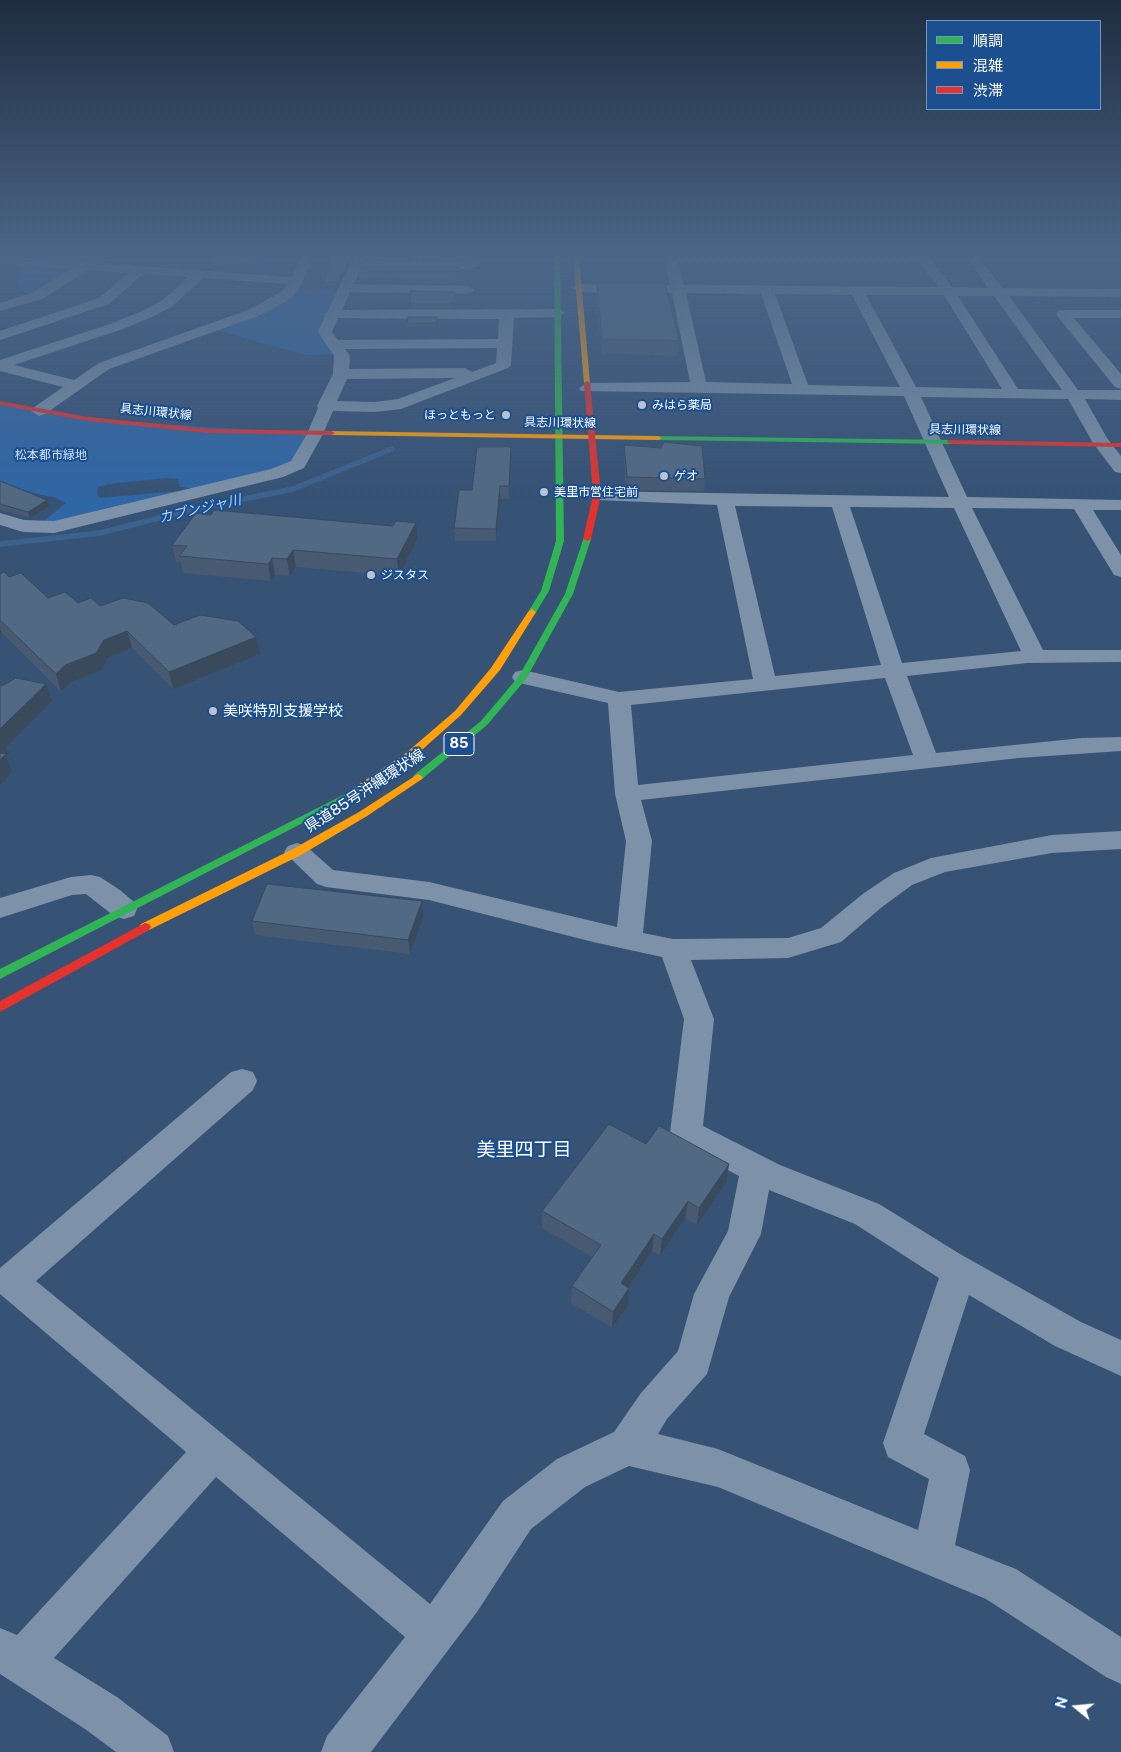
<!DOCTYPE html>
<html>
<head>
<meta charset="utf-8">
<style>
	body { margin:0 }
	#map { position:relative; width:1121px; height:1752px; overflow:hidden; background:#365274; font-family:"Public Sans","Noto Sans JP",sans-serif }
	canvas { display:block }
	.legend { position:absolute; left:926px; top:20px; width:175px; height:90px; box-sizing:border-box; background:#1b4f8f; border:1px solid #7695bc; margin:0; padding:6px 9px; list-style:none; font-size:15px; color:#fff }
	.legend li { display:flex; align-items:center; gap:10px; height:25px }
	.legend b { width:25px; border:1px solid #7695bc }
	.north { position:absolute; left:1051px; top:1682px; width:50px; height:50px; -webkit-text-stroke:4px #1b4f8f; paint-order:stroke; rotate:287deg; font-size:14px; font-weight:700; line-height:20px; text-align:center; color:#fff }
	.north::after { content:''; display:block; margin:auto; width:18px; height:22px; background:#fff; clip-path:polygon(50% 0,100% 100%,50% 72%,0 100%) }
</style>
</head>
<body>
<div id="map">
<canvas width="1121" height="1752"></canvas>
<ul class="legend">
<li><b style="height:6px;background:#30b455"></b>順調</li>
<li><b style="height:6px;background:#ff9f0a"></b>混雑</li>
<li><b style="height:6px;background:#e5322d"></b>渋滞</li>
</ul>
<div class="north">N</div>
</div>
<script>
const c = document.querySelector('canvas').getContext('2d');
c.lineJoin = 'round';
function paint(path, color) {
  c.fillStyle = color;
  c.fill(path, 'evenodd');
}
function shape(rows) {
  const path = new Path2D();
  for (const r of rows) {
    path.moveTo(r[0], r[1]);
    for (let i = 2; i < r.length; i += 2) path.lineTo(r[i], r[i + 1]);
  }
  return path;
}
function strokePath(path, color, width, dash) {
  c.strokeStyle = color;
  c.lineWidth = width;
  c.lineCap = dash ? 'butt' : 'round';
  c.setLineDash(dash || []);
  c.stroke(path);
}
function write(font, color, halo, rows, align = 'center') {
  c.font = font + ' "Public Sans","Noto Sans JP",sans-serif';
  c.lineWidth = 4;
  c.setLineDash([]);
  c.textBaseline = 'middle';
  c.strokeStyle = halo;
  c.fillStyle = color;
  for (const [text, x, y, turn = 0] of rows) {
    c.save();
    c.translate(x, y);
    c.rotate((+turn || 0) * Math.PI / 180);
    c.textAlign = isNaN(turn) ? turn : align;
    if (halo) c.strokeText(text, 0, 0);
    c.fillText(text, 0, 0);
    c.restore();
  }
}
paint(shape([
	[20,261,84,267,37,296,20,290,16,281],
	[298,289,338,292,319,331,333,354,306,355,216,330],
	[0,403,88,419,315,434,298,464,206,490,181,487,179,485,178,479,167,478,109,484,98,487,97,495,101,498,178,491,183,496,36,527,66,503,54,497,37,494,0,482]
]), '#2f66a5');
paint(shape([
	[216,256,263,256,254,264,210,261]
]), '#3b618d');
strokePath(shape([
	[0,544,100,533,190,510,293,489,392,449]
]), '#3b618d', 5.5);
paint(shape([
	[0,256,292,277,301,256,313,256,302,284,291,298,276,307,258,316,109,369,45,414,39,416,31,411,33,408,63,387,0,371,0,360,113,323,142,311,163,300,188,277,143,274,109,304,0,340,0,331,99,298,128,273,88,270,42,299,0,311,0,303,32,293,71,269,0,264,0,256],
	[203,278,287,284,281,292,248,310,99,363,74,380,14,365,123,329,152,317,173,306,203,278],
	[354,256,366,256,364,261,477,262,479,265,472,269,361,269,354,284,468,286,475,290,468,294,350,292,342,310,558,309,565,313,558,317,514,318,511,365,508,368,401,409,375,412,333,411,323,434,304,468,283,477,54,533,23,532,0,525,0,513,24,520,54,521,271,469,291,461,307,434,318,408,317,406,333,374,334,356,318,332,325,316,324,314,328,311,354,256],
	[338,318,466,319,499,319,498,339,338,340,332,332,338,318],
	[497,348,496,363,472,372,465,368,349,369,350,356,345,349,497,348],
	[455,378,398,399,375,402,337,401,347,379,455,378],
	[666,256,928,256,952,287,988,288,966,256,978,256,1002,288,1121,289,1121,297,1009,296,1078,390,1121,390,1121,400,1085,399,1107,438,1121,456,1121,473,1115,472,1093,443,1068,399,921,397,967,497,1121,500,1121,510,1093,510,1121,555,1121,577,1114,575,1074,509,972,508,1043,650,1121,650,1121,662,1027,663,907,676,936,753,1082,738,1121,737,1121,751,1019,758,641,800,652,841,643,933,673,939,788,938,821,928,864,893,894,873,931,858,1052,835,1121,831,1121,849,1052,853,945,872,912,885,882,907,841,942,788,958,691,960,714,1019,703,1126,780,1165,879,1204,960,1254,1081,1322,1121,1340,1121,1376,1055,1346,969,1295,924,1434,965,1456,970,1470,955,1545,1016,1569,1121,1637,1121,1684,1106,1677,986,1599,718,1487,629,1466,585,1487,531,1529,477,1612,371,1752,321,1752,327,1736,405,1637,216,1477,54,1658,117,1697,168,1736,174,1752,116,1752,85,1729,0,1674,0,1628,17,1635,186,1452,0,1294,0,1268,231,1072,242,1069,253,1072,257,1081,253,1090,36,1281,430,1604,503,1501,557,1459,614,1432,641,1393,678,1351,694,1294,728,1231,739,1176,675,1142,670,1133,684,1019,662,957,593,942,429,900,326,887,317,884,284,852,288,846,297,843,306,846,333,870,429,882,617,927,626,841,615,794,608,703,515,682,512,677,515,672,523,670,619,692,753,679,717,505,597,500,591,499,588,495,591,491,949,497,904,396,581,391,579,388,587,383,690,382,672,293,579,292,572,288,579,284,670,285,664,258,666,256],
	[678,262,919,262,938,287,684,285,678,262],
	[686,293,761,294,792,384,706,382,686,293],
	[775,294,852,295,900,387,808,385,775,294],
	[866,295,944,295,1002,389,916,387,866,295],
	[958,296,994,296,1062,390,1018,389,958,296],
	[735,506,832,507,881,665,775,676,735,506],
	[850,507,954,508,1021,651,902,663,850,507],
	[885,678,913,755,638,785,631,705,885,678],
	[769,1190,855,1224,939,1278,883,1443,888,1457,929,1479,918,1530,718,1449,658,1434,667,1419,707,1374,729,1297,761,1234,769,1190],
	[1063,310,1121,310,1121,318,1074,318,1121,374,1121,389,1115,387,1058,317,1056,314,1058,311,1063,310],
	[91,875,100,877,120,890,134,902,137,909,134,916,124,919,114,916,86,894,72,895,0,918,0,898,71,877,91,875]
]), '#7d92a8');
paint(shape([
	[554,256,560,256,564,541,549,591,535,614,532,615,528,612,541,591,556,541,554,256],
	[655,436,951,440,955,442,951,444,658,440,655,440,655,436],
	[584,537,591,539,573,594,526,679,487,725,422,779,414,779,413,777,414,775,481,721,519,676,565,594,584,537],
	[353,790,358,793,357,795,0,979,0,969,353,790]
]), '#30b455');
paint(shape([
	[573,256,579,256,590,383,587,385,584,383,573,256],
	[328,431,658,436,662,438,658,440,331,435,328,435,328,431],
	[532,609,536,612,500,670,461,715,414,757,357,795,349,795,348,793,349,791,406,753,455,711,491,668,528,612,532,609],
	[418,774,423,777,422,779,367,816,301,855,149,930,141,930,139,927,141,924,293,849,359,812,418,774]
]), '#ff9f0a');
paint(shape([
	[587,381,590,383,601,495,591,539,587,541,583,539,593,495,584,383,587,381],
	[0,401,88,417,209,429,331,431,335,433,331,435,209,433,88,421,0,405,0,401],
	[948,440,1121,443,1121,447,951,444,947,442,948,440],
	[145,923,149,924,151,927,149,930,0,1012,0,1001,145,923]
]), '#e5322d');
paint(shape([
	[353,256,338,285,325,285,324,282],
	[366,256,461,256,461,260,367,259],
	[460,267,460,275,458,275,458,284,357,282,357,279],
	[597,283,679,341,678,356,602,354,596,297],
	[455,292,453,308,410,308,410,304],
	[437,321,436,326,407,327,407,323],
	[624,445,705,479,704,491,626,490,624,458],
	[511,459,509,499,500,499,496,541,455,541,454,528,472,490],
	[0,481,47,500,49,506,30,518,0,510],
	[211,515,417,539,399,576,296,567,290,576,275,575,271,581,183,573,181,562,176,562,172,545],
	[0,574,9,577,48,598,100,606,174,625,260,654,173,689,132,648,109,657,101,671,71,682,61,692,2,633,0,635],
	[424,915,410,954,255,935,252,921],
	[646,1144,729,1164,726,1182,697,1225,685,1218,660,1256,652,1251,628,1288,628,1305,612,1328,571,1303,572,1286,592,1257,542,1228,542,1211]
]), '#475a72');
paint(shape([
	[351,256,353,256,338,285,338,282],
	[511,447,511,459,509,499,509,486],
	[500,486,500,499,496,541,496,529],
	[47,500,49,506,30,518,28,512],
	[416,523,417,539,399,576,397,559],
	[293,550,296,567,290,576,287,559],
	[272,558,275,575,271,581,268,564],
	[0,627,2,633,0,635],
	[127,631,132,648,109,657,101,671,71,682,61,692,56,674,65,665,104,640],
	[256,637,260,654,173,689,169,672],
	[46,684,52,701,6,747,9,753,6,756,12,772,0,785,0,729],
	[422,901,424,915,410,954,408,940],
	[729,1164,726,1182,697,1225,699,1208],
	[688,1201,685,1218,660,1256,662,1239],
	[654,1234,652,1251,620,1300,621,1283],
	[629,1288,628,1305,612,1328,613,1312]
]), '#394a5c');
const building = shape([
	[332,256,351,256,338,282,324,282,332,256],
	[362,267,460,267,460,271,458,271,457,280,357,279,362,267],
	[597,283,665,283,679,341,602,339,597,283],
	[411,291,455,292,453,304,410,304,411,291],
	[408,317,437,317,436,323,407,323,408,317],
	[664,442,702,446,705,479,627,477,624,445,661,448,664,442],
	[477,447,511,447,509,486,500,486,496,529,454,528,459,490,472,490,477,447],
	[0,481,47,500,28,512,0,504,0,481],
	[214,510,393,526,396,521,416,523,397,559,293,550,287,559,272,558,268,564,179,556,187,546,172,545,196,513,211,515,214,510],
	[4,572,9,577,21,573,48,598,65,592,78,603,91,598,100,606,123,598,148,603,174,625,200,615,238,621,256,637,169,672,127,631,104,640,96,653,65,665,56,674,0,620,0,574,4,572],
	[16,678,46,684,0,729,0,685,2,686,16,678],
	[0,753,6,754,0,760,0,753],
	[267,884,422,901,408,940,252,921,267,884],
	[609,1124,646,1144,659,1126,729,1164,699,1208,688,1201,662,1239,654,1234,621,1283,629,1288,613,1312,572,1286,601,1245,542,1211,609,1124]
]);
paint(building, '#526984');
strokePath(building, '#394a5c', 1);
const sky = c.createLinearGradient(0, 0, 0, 501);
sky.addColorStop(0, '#1e2d40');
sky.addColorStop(0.51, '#4c6688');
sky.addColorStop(1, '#4c668800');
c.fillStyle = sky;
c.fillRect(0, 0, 1121, 501);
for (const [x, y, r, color] of [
	[642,405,5,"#b9c2ce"],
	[506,415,5,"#b9c2ce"],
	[664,476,5,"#b9c2ce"],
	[544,492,5,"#b9c2ce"],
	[371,575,5,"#b9c2ce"],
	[213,711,5,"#b9c2ce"]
]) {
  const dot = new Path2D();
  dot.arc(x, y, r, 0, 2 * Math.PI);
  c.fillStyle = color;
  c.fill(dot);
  strokePath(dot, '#1b4f8f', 2);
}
write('12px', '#fff', '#1b4f8f', [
	["みはら薬局",652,405],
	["ほっともっと",496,415,"right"],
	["ゲオ",674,476],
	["美里市営住宅前",554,492],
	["ジスタス",381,575]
], 'left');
write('12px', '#fff', '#1b4f8f', [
	["具志川環状線",156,412,6],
	["具志川環状線",560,423,1],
	["具志川環状線",965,430,1]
]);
write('12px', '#cfe3fa', '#1b4f8f', [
	["松本都市緑地",51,455]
]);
write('italic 14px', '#b5d3f5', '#1b4f8f', [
	["カブンジャ川",200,509,-13]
]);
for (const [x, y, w] of [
	[459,744,30]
]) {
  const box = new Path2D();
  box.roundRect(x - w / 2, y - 11.5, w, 23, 4);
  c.fillStyle = '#1b4f8f';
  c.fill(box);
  strokePath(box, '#fff', 1);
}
write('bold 14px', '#fff', null, [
	["85",459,744]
]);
write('15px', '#fff', '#1b4f8f', [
	["美咲特別支援学校",223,711]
], 'left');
write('15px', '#fff', '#1b4f8f', [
	["県道85号沖縄環状線",365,791,-33]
]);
write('19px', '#fff', '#1b4f8f', [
	["美里四丁目",524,1150]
]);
</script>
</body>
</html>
